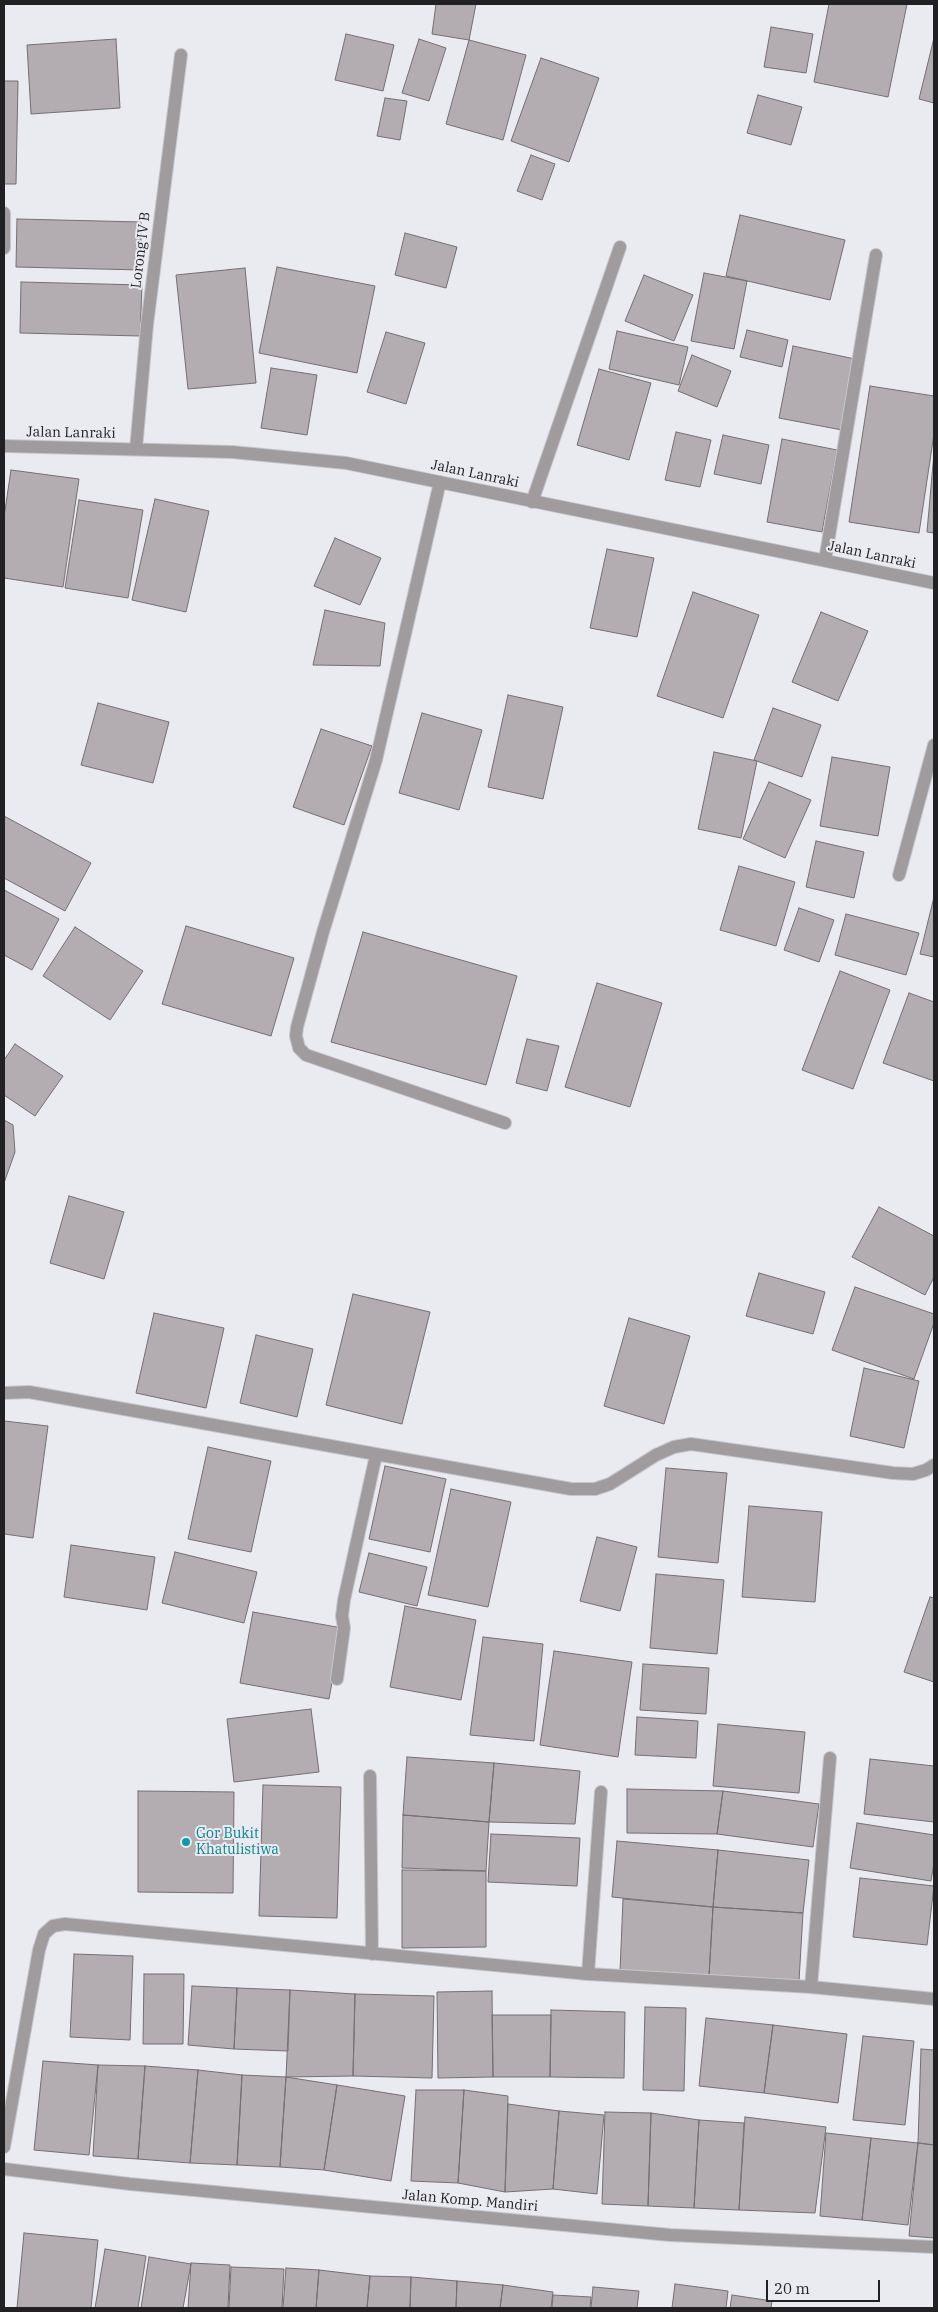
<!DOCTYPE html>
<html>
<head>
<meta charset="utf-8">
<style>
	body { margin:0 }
	#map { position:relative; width:938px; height:2312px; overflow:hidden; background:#eaeaf1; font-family:"IBM Plex Serif",serif }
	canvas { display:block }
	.frame { position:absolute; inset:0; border:5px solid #212124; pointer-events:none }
	.scale { position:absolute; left:766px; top:2280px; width:114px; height:22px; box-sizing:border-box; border:2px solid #212124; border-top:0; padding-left:6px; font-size:15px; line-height:18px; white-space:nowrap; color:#212124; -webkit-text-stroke:4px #eaeaf1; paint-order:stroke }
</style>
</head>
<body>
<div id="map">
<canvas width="938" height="2312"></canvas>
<div class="frame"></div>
<div class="scale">20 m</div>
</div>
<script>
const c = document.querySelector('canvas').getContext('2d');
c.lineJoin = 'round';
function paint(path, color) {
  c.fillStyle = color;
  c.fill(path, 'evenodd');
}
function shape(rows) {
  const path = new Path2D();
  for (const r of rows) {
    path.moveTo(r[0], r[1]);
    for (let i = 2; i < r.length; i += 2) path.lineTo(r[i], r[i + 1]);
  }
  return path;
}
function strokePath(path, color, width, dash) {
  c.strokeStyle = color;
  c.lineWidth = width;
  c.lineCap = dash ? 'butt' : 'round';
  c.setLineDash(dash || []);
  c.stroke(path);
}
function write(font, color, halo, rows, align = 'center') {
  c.font = font + ' "IBM Plex Serif",serif';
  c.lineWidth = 4;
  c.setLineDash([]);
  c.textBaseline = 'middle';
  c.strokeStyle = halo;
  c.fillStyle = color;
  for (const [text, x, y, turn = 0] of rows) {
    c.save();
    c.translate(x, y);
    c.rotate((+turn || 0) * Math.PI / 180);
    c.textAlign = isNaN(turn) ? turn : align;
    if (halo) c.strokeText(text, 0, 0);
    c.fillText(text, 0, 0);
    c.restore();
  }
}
const building = shape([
	[436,4,476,4,469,40,432,34,436,4],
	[829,4,907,4,888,97,814,82,829,4],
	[771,27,813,34,806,73,764,67,771,27],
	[346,34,394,45,383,91,335,80,346,34],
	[934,38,934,103,919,99,934,38],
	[116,39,120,108,31,114,27,45,116,39],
	[419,39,446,48,429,101,402,93,419,39],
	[469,40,526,55,503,140,446,124,469,40],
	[541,58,599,78,569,162,511,141,541,58],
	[4,81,18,81,16,184,4,184,4,81],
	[758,95,802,107,791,145,747,133,758,95],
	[385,98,407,101,400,140,377,136,385,98],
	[531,155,555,164,542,200,517,191,531,155],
	[740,215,845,240,830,300,726,276,740,215],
	[17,219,141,222,141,270,16,267,17,219],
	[405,233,457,247,446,288,395,275,405,233],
	[277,267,375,286,357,373,259,353,277,267],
	[245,268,256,383,188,389,176,275,245,268],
	[704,273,747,281,734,349,691,341,704,273],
	[644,275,693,295,674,341,625,321,644,275],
	[21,282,142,285,140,336,20,333,21,282],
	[747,330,788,340,782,367,740,357,747,330],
	[617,331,688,347,679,385,609,369,617,331],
	[386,332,425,343,406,404,367,392,386,332],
	[793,346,855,359,842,430,779,418,793,346],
	[692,355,731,371,717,407,678,391,692,355],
	[271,368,317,375,307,435,261,428,271,368],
	[599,369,651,383,629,460,577,445,599,369],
	[870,386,934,396,934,434,919,533,849,522,870,386],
	[676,432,711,440,700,487,665,480,676,432],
	[723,435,769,445,761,484,714,474,723,435],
	[782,439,837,450,822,532,767,522,782,439],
	[934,453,934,533,927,532,934,453],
	[11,470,79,479,63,587,4,578,4,517,11,470],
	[155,499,209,511,186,612,132,600,155,499],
	[79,500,143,510,128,598,65,588,79,500],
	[335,538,381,558,360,605,314,586,335,538],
	[607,549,654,558,637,637,590,628,607,549],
	[693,592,759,615,723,718,657,696,693,592],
	[325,610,385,623,380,666,313,665,325,610],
	[821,612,868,631,838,701,792,682,821,612],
	[508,695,563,707,543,799,488,787,508,695],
	[98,703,169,722,153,783,81,765,98,703],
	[773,708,821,725,802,777,754,760,773,708],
	[422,713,482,730,459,810,399,793,422,713],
	[321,729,372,746,344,825,293,807,321,729],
	[714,752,757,761,741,838,698,829,714,752],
	[832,757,890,767,878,836,820,826,832,757],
	[769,782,811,800,785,858,743,839,769,782],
	[4,816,91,863,65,911,4,878,4,816],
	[816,841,864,852,854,898,806,887,816,841],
	[739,866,795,882,776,946,720,930,739,866],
	[4,890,59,919,32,970,4,955,4,890],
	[934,897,934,957,920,954,934,897],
	[799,908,834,920,819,962,784,950,799,908],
	[846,914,919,933,906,975,835,955,846,914],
	[186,926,294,958,271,1036,162,1004,186,926],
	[75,927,143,971,110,1020,43,976,75,927],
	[363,932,517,976,486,1085,331,1042,363,932],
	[840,971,890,990,853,1089,802,1070,840,971],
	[597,983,662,1003,630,1107,565,1087,597,983],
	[909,993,934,1002,934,1081,883,1063,909,993],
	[527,1039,559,1046,547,1091,516,1083,527,1039],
	[15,1044,63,1076,35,1116,4,1095,4,1060,15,1044],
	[4,1120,13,1125,15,1152,4,1183,4,1120],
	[69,1196,124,1212,104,1279,50,1263,69,1196],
	[879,1207,934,1236,934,1277,925,1295,852,1257,879,1207],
	[759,1273,825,1292,813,1334,746,1316,759,1273],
	[855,1287,934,1314,934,1323,914,1379,832,1350,855,1287],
	[353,1294,430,1312,402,1424,326,1405,353,1294],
	[154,1313,224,1328,206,1408,136,1393,154,1313],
	[629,1318,690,1336,664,1424,604,1406,629,1318],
	[256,1335,313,1349,297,1417,240,1403,256,1335],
	[864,1368,919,1381,904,1448,850,1436,864,1368],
	[4,1421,48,1426,33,1538,4,1534,4,1421],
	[208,1447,271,1461,251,1552,188,1539,208,1447],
	[385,1466,446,1479,430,1552,369,1539,385,1466],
	[666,1468,727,1473,718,1563,658,1557,666,1468],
	[451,1489,511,1502,488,1607,428,1595,451,1489],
	[749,1506,822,1512,815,1602,742,1597,749,1506],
	[597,1537,637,1547,620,1611,580,1601,597,1537],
	[71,1545,155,1557,147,1610,64,1597,71,1545],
	[175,1552,257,1572,244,1623,162,1603,175,1552],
	[369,1553,427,1567,417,1606,359,1592,369,1553],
	[656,1574,724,1580,717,1654,650,1648,656,1574],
	[930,1597,934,1598,934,1682,904,1672,930,1597],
	[405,1606,476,1620,461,1700,390,1687,405,1606],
	[253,1612,342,1628,329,1699,240,1683,253,1612],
	[483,1637,543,1644,534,1741,470,1735,483,1637],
	[554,1651,632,1662,618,1757,540,1745,554,1651],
	[643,1664,709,1668,706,1714,640,1710,643,1664],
	[311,1709,319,1772,234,1782,227,1719,311,1709],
	[637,1717,698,1721,696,1758,635,1755,637,1717],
	[718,1724,805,1732,799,1793,713,1786,718,1724],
	[407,1757,494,1763,489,1822,403,1815,407,1757],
	[870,1759,934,1766,934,1822,864,1814,870,1759],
	[494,1763,580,1771,575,1824,489,1822,494,1763],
	[263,1785,341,1787,337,1918,259,1916,263,1785],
	[627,1789,723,1791,717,1834,627,1833,627,1789],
	[138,1791,234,1792,233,1893,138,1892,138,1791],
	[723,1791,819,1804,813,1847,717,1834,723,1791],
	[403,1815,489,1822,486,1871,402,1868,403,1815],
	[857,1823,934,1835,934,1863,931,1881,850,1868,857,1823],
	[491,1834,580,1838,577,1886,488,1882,491,1834],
	[617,1841,718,1850,713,1907,612,1897,617,1841],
	[718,1850,809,1860,803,1913,713,1907,718,1850],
	[402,1870,486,1871,486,1947,402,1948,402,1870],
	[860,1878,934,1886,927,1945,853,1937,860,1878],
	[623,1899,713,1907,709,1976,620,1972,623,1899],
	[713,1907,803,1913,799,1981,709,1976,713,1907],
	[74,1954,133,1956,130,2040,70,2037,74,1954],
	[144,1974,184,1974,183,2044,143,2044,144,1974],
	[192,1986,237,1988,234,2049,188,2045,192,1986],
	[237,1988,290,1990,288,2051,234,2049,237,1988],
	[290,1990,355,1994,353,2076,286,2077,290,1990],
	[492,1991,493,2077,438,2078,437,1992,492,1991],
	[355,1994,434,1996,432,2078,353,2076,355,1994],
	[645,2007,686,2008,684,2091,643,2090,645,2007],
	[551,2010,625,2012,624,2078,550,2077,551,2010],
	[492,2015,551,2015,550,2077,493,2077,492,2015],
	[706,2018,773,2025,764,2093,699,2086,706,2018],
	[773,2025,847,2034,838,2103,764,2093,773,2025],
	[863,2036,914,2041,905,2125,853,2120,863,2036],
	[921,2049,934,2050,934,2145,918,2143,921,2049],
	[43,2061,98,2065,89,2155,34,2150,43,2061],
	[98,2065,145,2066,138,2159,93,2156,98,2065],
	[145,2066,198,2070,190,2163,138,2159,145,2066],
	[198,2070,242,2075,237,2165,190,2163,198,2070],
	[242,2075,286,2077,280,2167,237,2165,242,2075],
	[286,2077,337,2085,324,2170,280,2167,286,2077],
	[337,2085,405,2096,391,2181,324,2170,337,2085],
	[416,2090,464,2090,458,2183,411,2181,416,2090],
	[464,2090,508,2096,505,2192,458,2183,464,2090],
	[508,2104,559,2111,553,2189,505,2192,508,2104],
	[559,2111,604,2115,597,2194,553,2189,559,2111],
	[605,2112,651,2113,648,2206,602,2204,605,2112],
	[651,2113,699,2120,694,2208,648,2206,651,2113],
	[745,2117,826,2127,815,2213,739,2210,745,2117],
	[699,2120,744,2123,739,2210,694,2208,699,2120],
	[826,2133,871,2138,862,2220,820,2216,826,2133],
	[871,2138,918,2143,908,2225,862,2220,871,2138],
	[918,2143,934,2145,934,2238,909,2236,918,2143],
	[24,2233,98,2240,91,2308,17,2308,24,2233],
	[105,2249,146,2256,138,2308,95,2308,105,2249],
	[149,2257,191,2264,183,2308,141,2308,149,2257],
	[191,2263,230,2265,228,2308,188,2308,191,2263],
	[231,2267,284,2269,282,2308,229,2308,231,2267],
	[286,2268,319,2270,316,2308,283,2308,286,2268],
	[319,2270,370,2276,367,2308,316,2308,319,2270],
	[370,2276,411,2277,410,2308,367,2308,370,2276],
	[411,2277,457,2281,456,2308,410,2308,411,2277],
	[457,2281,503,2285,500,2308,456,2308,457,2281],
	[675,2284,728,2291,726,2308,672,2308,675,2284],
	[503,2285,553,2292,551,2308,500,2308,503,2285],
	[593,2287,639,2291,637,2308,591,2308,593,2287],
	[553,2295,591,2297,590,2308,552,2308,553,2295],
	[732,2295,772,2301,771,2308,730,2308,732,2295]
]);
paint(building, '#b3acb0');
strokePath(building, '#756e73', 1);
const minor = shape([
	[4,248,4,213],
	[4,446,232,452,346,463,934,583],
	[136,449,147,325,181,55],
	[440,482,376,760,323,932,297,1027,296,1036,299,1048,306,1055,505,1123],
	[532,502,620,247],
	[825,560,876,255],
	[899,875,934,745],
	[4,1393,29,1392,571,1489,595,1489,610,1484,656,1455,674,1447,691,1444,893,1473,913,1474,926,1470,934,1465],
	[337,1679,344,1628,342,1616,344,1600,376,1455],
	[370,1776,372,1954],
	[588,1974,601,1792],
	[811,1987,830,1758],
	[4,2147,39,1950,44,1934,53,1926,65,1924,588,1974,811,1987,934,1999],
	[4,2169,130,2184,670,2235,934,2247]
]);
strokePath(minor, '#c6c6cc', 14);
strokePath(minor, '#a09c9d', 12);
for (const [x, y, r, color] of [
	[186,1842,5,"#0f9aa8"]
]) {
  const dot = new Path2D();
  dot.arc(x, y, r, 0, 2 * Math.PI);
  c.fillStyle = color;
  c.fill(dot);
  strokePath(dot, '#eaeaf1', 2);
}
write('14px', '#212124', '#eaeaf1', [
	["Lorong IV B",141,250,-83],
	["Jalan Lanraki",71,433,1],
	["Jalan Lanraki",475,474,12],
	["Jalan Lanraki",872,555,12],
	["Jalan Komp. Mandiri",470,2201,5]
]);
write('14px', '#0d838f', '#eaeaf1', [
	["Gor Bukit",196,1834],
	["Khatulistiwa",196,1850]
], 'left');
</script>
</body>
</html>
